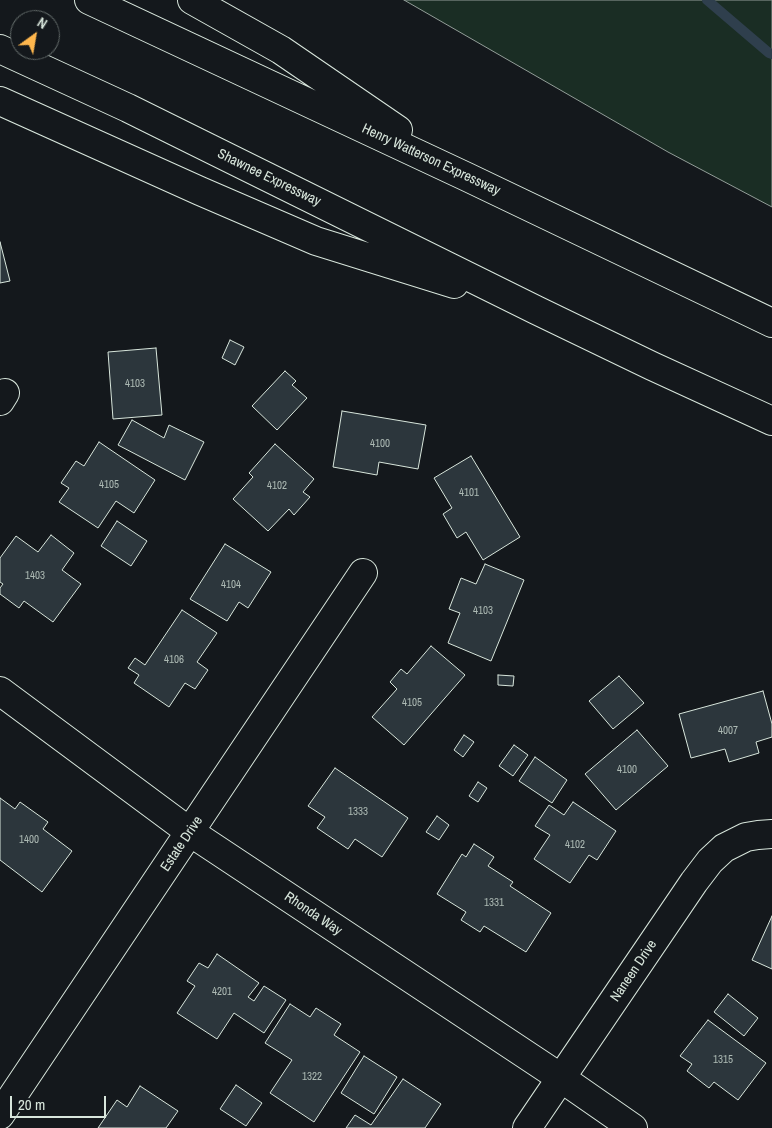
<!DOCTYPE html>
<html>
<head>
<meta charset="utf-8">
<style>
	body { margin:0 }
	#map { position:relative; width:772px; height:1128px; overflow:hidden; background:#14181c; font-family:"Archivo Narrow",sans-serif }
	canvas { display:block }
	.north { position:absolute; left:10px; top:10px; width:50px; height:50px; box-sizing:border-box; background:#14181c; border:1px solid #626a69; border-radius:50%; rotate:32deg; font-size:14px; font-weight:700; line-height:20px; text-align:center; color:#d8e6dc }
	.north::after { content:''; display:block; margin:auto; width:18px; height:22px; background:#ffb74d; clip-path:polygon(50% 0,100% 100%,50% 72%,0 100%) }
	.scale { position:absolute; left:10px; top:1096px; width:96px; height:22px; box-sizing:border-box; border:2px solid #d8e6dc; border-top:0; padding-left:6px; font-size:15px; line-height:18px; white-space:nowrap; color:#d8e6dc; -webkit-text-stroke:4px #14181c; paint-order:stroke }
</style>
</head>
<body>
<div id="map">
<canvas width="772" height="1128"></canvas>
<div class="north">N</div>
<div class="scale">20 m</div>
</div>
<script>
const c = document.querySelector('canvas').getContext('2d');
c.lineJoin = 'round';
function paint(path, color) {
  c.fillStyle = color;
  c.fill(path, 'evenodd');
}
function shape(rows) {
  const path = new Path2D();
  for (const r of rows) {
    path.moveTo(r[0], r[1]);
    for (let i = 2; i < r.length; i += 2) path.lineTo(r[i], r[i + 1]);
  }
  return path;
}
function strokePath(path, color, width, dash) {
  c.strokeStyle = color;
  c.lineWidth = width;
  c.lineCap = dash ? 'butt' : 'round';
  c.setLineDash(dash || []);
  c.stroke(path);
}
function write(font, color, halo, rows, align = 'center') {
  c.font = font + ' "Archivo Narrow",sans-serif';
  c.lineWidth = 4;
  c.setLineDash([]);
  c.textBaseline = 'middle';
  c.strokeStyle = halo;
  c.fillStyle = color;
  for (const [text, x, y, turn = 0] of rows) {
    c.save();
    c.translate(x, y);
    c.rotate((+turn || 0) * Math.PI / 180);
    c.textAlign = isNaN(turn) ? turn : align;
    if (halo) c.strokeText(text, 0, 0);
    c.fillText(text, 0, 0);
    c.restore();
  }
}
const green = shape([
	[404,0,772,0,772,207,668,152,404,0]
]);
paint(green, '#1a2d24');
strokePath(green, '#939e99', 1);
strokePath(shape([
	[707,0,769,53,772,54]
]), '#2f3f4d', 10);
const building = shape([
	[0,242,10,281,0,283,0,242],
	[230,340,244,347,235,365,222,358,230,340],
	[156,348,162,415,113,419,108,352,156,348],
	[285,371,296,381,292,385,307,398,277,430,252,406,285,371],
	[342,411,426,425,418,469,379,462,377,475,333,467,342,411],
	[132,420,164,438,169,425,204,442,185,480,118,445,132,420],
	[99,442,155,480,134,513,116,501,98,528,59,502,69,488,61,483,76,461,84,466,99,442],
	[275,444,314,479,303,492,310,497,294,515,289,509,268,531,233,499,253,477,249,473,275,444],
	[471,456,520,537,483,560,466,532,457,538,443,514,452,508,434,478,471,456],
	[117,521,147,541,131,566,101,546,117,521],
	[51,535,74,553,62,570,81,584,53,622,24,601,19,608,0,594,0,588,3,584,0,582,0,558,16,536,38,552,51,535],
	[225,544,271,572,248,608,239,602,227,621,190,599,225,544],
	[485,564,524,580,491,661,448,643,460,613,449,609,461,578,476,584,485,564],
	[182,610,217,633,197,662,208,670,195,689,185,683,169,707,134,683,139,675,128,668,135,658,145,665,182,610],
	[431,646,465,675,404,745,372,717,397,689,390,682,401,669,407,674,431,646],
	[498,675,514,676,513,686,498,685,498,675],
	[619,676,644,703,613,729,589,701,619,676],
	[763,691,772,724,772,737,756,742,759,753,729,762,725,749,691,758,679,714,763,691],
	[637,730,668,766,616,810,585,774,637,730],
	[464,735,474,742,463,757,454,750,464,735],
	[514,745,528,755,513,776,499,766,514,745],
	[535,757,567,780,552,803,519,781,535,757],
	[335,768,408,818,382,857,355,839,348,849,317,828,325,817,308,806,335,768],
	[478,782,487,788,478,802,469,796,478,782],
	[0,798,15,809,20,802,48,822,43,829,72,851,42,892,0,860,0,798],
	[573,802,616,831,597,860,589,855,570,883,534,859,550,835,535,826,549,805,564,815,573,802],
	[437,816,449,825,439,840,426,832,437,816],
	[474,844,494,857,488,866,513,882,510,886,551,913,526,952,484,926,480,932,461,920,466,912,437,894,462,854,466,857,474,844],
	[772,916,772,969,752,960,772,916],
	[217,954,259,983,248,997,254,1001,264,986,286,1000,264,1033,234,1013,217,1039,177,1013,195,986,187,981,199,963,208,968,217,954],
	[728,994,758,1018,744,1036,714,1012,728,994],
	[290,1004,310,1017,316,1008,341,1024,334,1035,360,1052,314,1122,270,1093,292,1060,265,1043,290,1004],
	[708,1020,766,1063,738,1100,714,1082,709,1088,687,1071,692,1064,680,1056,708,1020],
	[364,1056,397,1077,374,1114,341,1093,364,1056],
	[403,1079,441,1104,425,1128,346,1128,355,1115,371,1125,403,1079],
	[236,1085,262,1103,246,1126,220,1109,236,1085],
	[140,1086,178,1111,166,1128,98,1128,117,1100,127,1107,140,1086]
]);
paint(building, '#2c363c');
strokePath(building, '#d8e6dc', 1);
const street = shape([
	[0,401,5,393],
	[0,691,190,832,561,1078,633,1128],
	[0,1115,363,573],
	[527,1128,694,882,710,861,724,848,746,837,758,835,772,834]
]);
const highway = shape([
	[89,0,467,177,772,323],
	[192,0,281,50,398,130],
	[0,49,128,108,536,310,652,366,772,421],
	[0,101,200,191,316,241,454,284]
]);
strokePath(street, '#d8e6dc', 30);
strokePath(highway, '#d8e6dc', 30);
strokePath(street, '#14181c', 28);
strokePath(highway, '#14181c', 28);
write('11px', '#adbab4', null, [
	["4103",135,384],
	["4100",380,444],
	["4105",109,485],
	["4102",277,486],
	["4101",469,493],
	["1403",35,576],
	["4104",231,585],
	["4103",483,611],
	["4106",174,660],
	["4105",412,703],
	["4007",728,731],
	["4100",627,770],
	["1333",358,812],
	["1400",29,840],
	["4102",575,845],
	["1331",494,903],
	["4201",222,992],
	["1315",723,1060],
	["1322",312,1077]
]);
write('14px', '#d8e6dc', '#14181c', [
	["Henry Watterson Expressway",431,160,25],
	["Shawnee Expressway",269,178,26],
	["Estate Drive",182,844,-56],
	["Rhonda Way",313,914,34],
	["Naneen Drive",634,971,-56]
]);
</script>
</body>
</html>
